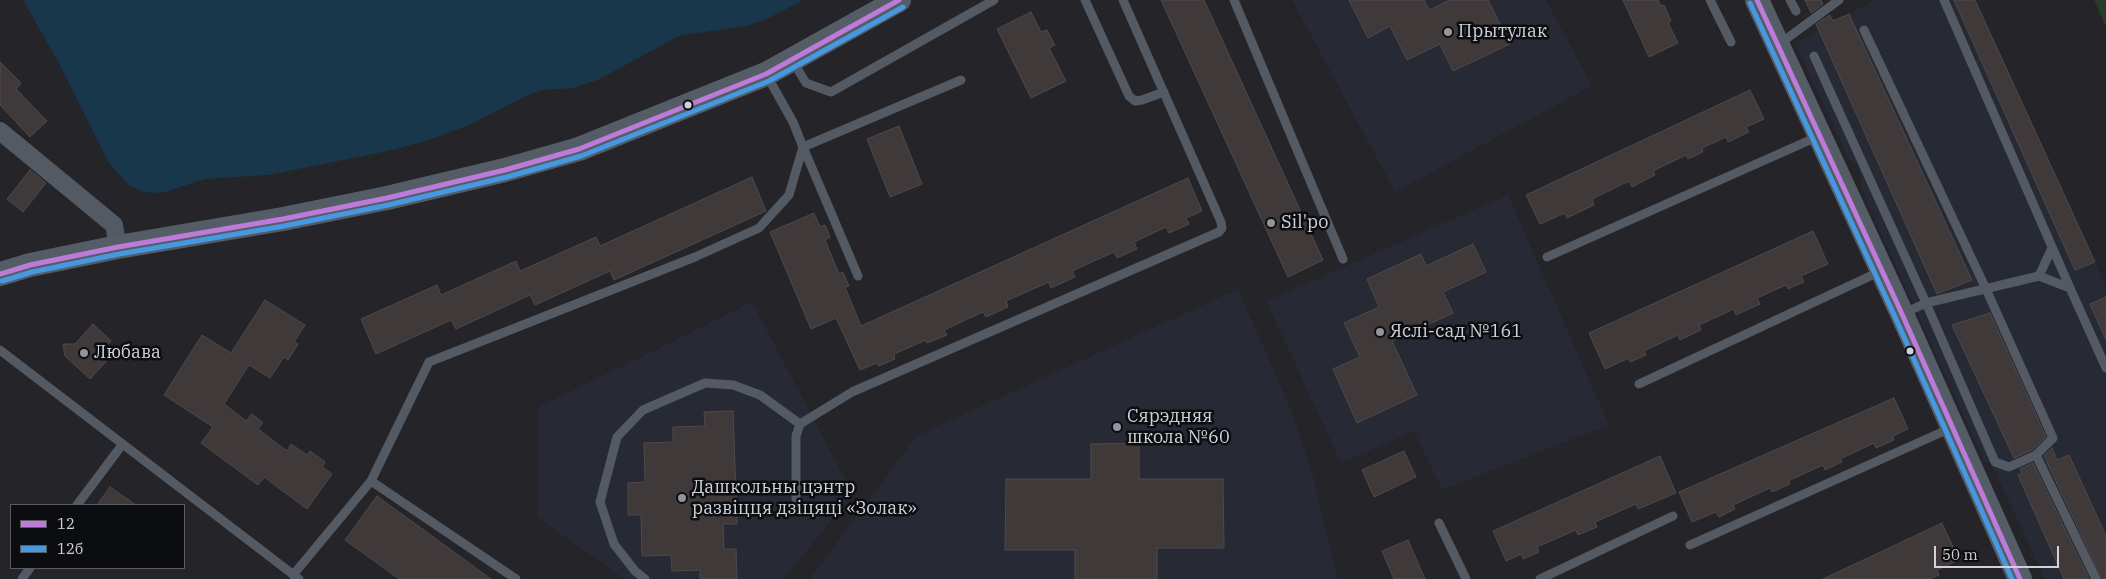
<!DOCTYPE html>
<html>
<head>
<meta charset="utf-8">
<style>
	body { margin:0 }
	#map { position:relative; width:2106px; height:579px; overflow:hidden; background:#242429; font-family:"IBM Plex Serif",serif }
	canvas { display:block }
	.legend { position:absolute; left:10px; top:504px; width:175px; height:65px; box-sizing:border-box; background:#0c0d10; border:1px solid #5b5c60; margin:0; padding:6px 9px; list-style:none; font-size:15px; color:#d1d2d7 }
	.legend li { display:flex; align-items:center; gap:10px; height:25px }
	.legend b { width:25px; border:1px solid #5b5c60 }
	.scale { position:absolute; left:1934px; top:546px; width:125px; height:22px; box-sizing:border-box; border:2px solid #d1d2d7; border-top:0; padding-left:6px; font-size:15px; line-height:18px; white-space:nowrap; color:#d1d2d7; -webkit-text-stroke:4px #0c0d10; paint-order:stroke }
</style>
</head>
<body>
<div id="map">
<canvas width="2106" height="579"></canvas>
<ul class="legend">
<li><b style="height:6px;background:#bd7bd9"></b>12</li>
<li><b style="height:6px;background:#4699e1"></b>12б</li>
</ul>
<div class="scale">50 m</div>
</div>
<script>
const c = document.querySelector('canvas').getContext('2d');
c.lineJoin = 'round';
function paint(path, color) {
  c.fillStyle = color;
  c.fill(path, 'evenodd');
}
function shape(rows) {
  const path = new Path2D();
  for (const r of rows) {
    path.moveTo(r[0], r[1]);
    for (let i = 2; i < r.length; i += 2) path.lineTo(r[i], r[i + 1]);
  }
  return path;
}
function strokePath(path, color, width, dash) {
  c.strokeStyle = color;
  c.lineWidth = width;
  c.lineCap = dash ? 'butt' : 'round';
  c.setLineDash(dash || []);
  c.stroke(path);
}
function write(font, color, halo, rows, align = 'center') {
  c.font = font + ' "IBM Plex Serif",serif';
  c.lineWidth = 5;
  c.setLineDash([]);
  c.textBaseline = 'middle';
  c.strokeStyle = halo;
  c.fillStyle = color;
  for (const [text, x, y, turn = 0] of rows) {
    c.save();
    c.translate(x, y);
    c.rotate((+turn || 0) * Math.PI / 180);
    c.textAlign = isNaN(turn) ? turn : align;
    if (halo) c.strokeText(text, 0, 0);
    c.fillText(text, 0, 0);
    c.restore();
  }
}
paint(shape([
	[1292,0,1546,0,1592,86,1395,192],
	[1875,0,1975,0,2106,287,2106,579,2045,579,1990,461,1985,463,1861,189,1862,179,1856,164,1849,160,1795,43],
	[1508,195,1609,425,1442,490,1414,431,1341,463,1266,301],
	[1238,289,1294,417,1313,476,1338,579,810,579,916,436],
	[752,302,852,492,817,539,783,579,624,579,537,517,537,408]
]), '#272935');
paint(shape([
	[2094,0,2106,0,2106,27]
]), '#283b28');
paint(shape([
	[23,0,803,0,771,17,750,25,679,36,598,80,573,88,545,90,530,94,469,125,429,140,388,151,268,175,205,179,165,192,152,193,141,191,129,185,109,163,61,67]
]), '#18374a');
const building = shape([
	[1161,0,1204,0,1323,260,1288,277,1161,0],
	[1349,0,1424,0,1429,10,1450,0,1488,0,1510,44,1453,71,1440,44,1407,60,1390,26,1368,38,1349,0],
	[1623,0,1658,0,1661,6,1664,5,1671,21,1668,23,1678,43,1649,57,1623,0],
	[1805,0,1821,0,1823,4,1811,13,1805,0],
	[1954,0,1975,0,2095,262,2075,270,1954,0],
	[1031,12,1041,32,1047,30,1055,45,1049,48,1066,81,1031,98,997,29,1031,12],
	[1849,14,1972,280,1939,293,1937,294,1816,24,1830,15,1833,21,1849,14],
	[0,62,21,83,16,89,47,121,30,137,0,105,0,62],
	[1750,90,1764,119,1746,127,1749,132,1728,142,1726,137,1702,148,1703,152,1688,159,1686,155,1653,171,1655,175,1632,187,1629,181,1592,199,1594,205,1567,218,1565,213,1540,224,1526,195,1750,90],
	[899,126,922,184,890,197,867,139,899,126],
	[30,170,46,183,23,212,7,199,30,170],
	[752,177,766,211,614,280,610,271,535,305,530,295,456,329,451,320,376,354,361,319,437,285,441,295,516,261,520,271,596,237,600,246,752,177],
	[1188,178,1202,211,1186,218,1189,224,1169,233,1166,227,1134,242,1137,249,1117,258,1114,252,1072,271,1075,277,1051,288,1049,282,1006,301,1008,307,986,317,983,312,944,330,947,335,927,343,926,340,894,354,895,359,879,366,877,363,860,370,836,318,811,329,770,232,814,213,820,227,825,225,830,237,825,240,839,274,843,272,849,286,845,287,861,326,1188,178],
	[1813,231,1828,264,1801,276,1804,282,1788,289,1786,285,1757,298,1760,304,1736,315,1734,309,1699,325,1701,330,1680,340,1678,335,1644,351,1646,355,1630,362,1629,358,1605,369,1589,333,1813,231],
	[1473,244,1486,272,1443,292,1453,313,1392,341,1417,395,1357,423,1333,369,1360,357,1344,323,1379,307,1367,279,1421,254,1426,266,1473,244],
	[2106,297,2106,340,2090,304,2106,297],
	[265,300,305,325,294,342,298,344,288,360,284,357,270,378,249,365,224,404,246,421,252,414,263,423,258,429,287,451,291,444,307,455,310,451,325,462,322,467,332,474,307,509,264,477,258,485,201,443,213,427,164,395,202,335,231,353,265,300],
	[1990,313,2046,437,2032,450,2014,458,1952,325,1990,313],
	[93,324,111,341,102,351,109,358,90,379,65,356,63,344,75,344,93,324],
	[1894,398,1908,429,1893,436,1894,440,1876,448,1874,443,1840,459,1842,462,1825,470,1823,465,1788,481,1790,484,1772,492,1770,488,1733,505,1735,509,1719,517,1716,512,1692,522,1679,492,1894,398],
	[733,411,737,524,723,524,724,549,736,549,737,579,700,579,700,570,672,571,671,555,642,556,641,515,628,515,628,483,645,482,644,443,673,442,673,427,705,426,704,412,733,411],
	[1139,443,1139,479,1223,479,1224,548,1157,548,1157,579,1075,579,1075,550,1005,550,1006,479,1091,479,1091,444,1139,443],
	[2052,448,2057,460,2069,455,2106,536,2106,579,2102,579,2044,456,2052,448],
	[1404,451,1416,477,1374,497,1362,470,1404,451],
	[1660,456,1676,493,1638,509,1636,504,1595,522,1597,527,1578,535,1576,530,1537,547,1539,552,1523,559,1521,554,1506,561,1493,531,1660,456],
	[2033,463,2089,579,2064,579,2018,475,2022,473,2020,469,2033,463],
	[110,487,136,505,97,505,110,487],
	[377,496,491,579,399,579,345,540,377,496],
	[1942,523,1959,560,1937,570,1939,575,1930,579,1823,579,1942,523],
	[1408,540,1425,579,1394,579,1382,551,1408,540]
]);
paint(building, '#40393a');
strokePath(building, '#4d4a4c', 1);
strokePath(shape([
	[1085,0,1129,96,1135,101,1142,100,1164,92],
	[1234,0,1343,259],
	[1710,0,1731,42],
	[1790,0,1796,11],
	[1944,0,2070,288],
	[1778,45,1839,0],
	[1814,56,1926,303,1995,462,2009,467,2036,455,2053,438,1986,289,1864,30],
	[792,60,806,83,831,92,994,0],
	[1547,257,1819,136],
	[858,276,803,147,961,80],
	[2039,276,2052,248],
	[1902,314,1926,303,2039,276,2070,288,2106,368],
	[0,350,299,579],
	[1639,384,1881,271],
	[800,424,852,392,1219,232,1222,228,1221,222,1123,0],
	[2036,455,2096,579],
	[371,481,516,579],
	[77,505,122,445],
	[1439,523,1466,579],
	[1690,545,1951,428],
	[293,575,371,481,429,362,695,257,759,228,789,195,803,147,793,122,766,74],
	[22,579,30,568],
	[645,579,635,571,614,544,600,502,617,437,643,410,705,383,733,385,760,395,800,424,796,436,796,499],
	[1540,579,1673,516]
]), '#535a63', 9);
strokePath(shape([
	[0,131,114,225,118,247]
]), '#535a63', 18);
strokePath(shape([
	[1757,0,1902,314,2020,579],
	[0,274,30,265,118,247,283,219,387,198,505,170,579,149,766,74,899,0]
]), '#545c65', 24);
strokePath(shape([
	[1757,0,1902,314,2020,579],
	[0,274,30,265,118,247,283,219,387,198,505,170,579,149,766,74,899,0]
]), '#bd7bd9', 5);
strokePath(shape([
	[1750,3,1895,317,2012,579],
	[2,281,32,272,119,254,284,226,388,205,507,177,581,156,769,81,903,7]
]), '#4699e1', 5);
for (const [x, y, r, color] of [
	[1448,32,5,"#94959a"],
	[688,105,4.5,"#d1d2d7"],
	[1271,223,5,"#94959a"],
	[1380,332,5,"#94959a"],
	[1910,351,4.5,"#d1d2d7"],
	[84,353,5,"#94959a"],
	[1117,427,5,"#94959a"],
	[682,498,5,"#94959a"]
]) {
  const dot = new Path2D();
  dot.arc(x, y, r, 0, 2 * Math.PI);
  c.fillStyle = color;
  c.fill(dot);
  strokePath(dot, '#0c0d10', 2);
}
write('18px', '#d1d2d7', '#0c0d10', [
	["Прытулак",1458,32],
	["Sil'po",1281,223],
	["Яслі-сад №161",1390,332],
	["Любава",94,353],
	["Сярэдняя",1127,417],
	["школа №60",1127,438],
	["Дашкольны цэнтр",692,488],
	["развіцця дзіцяці «Золак»",692,509]
], 'left');
</script>
</body>
</html>
